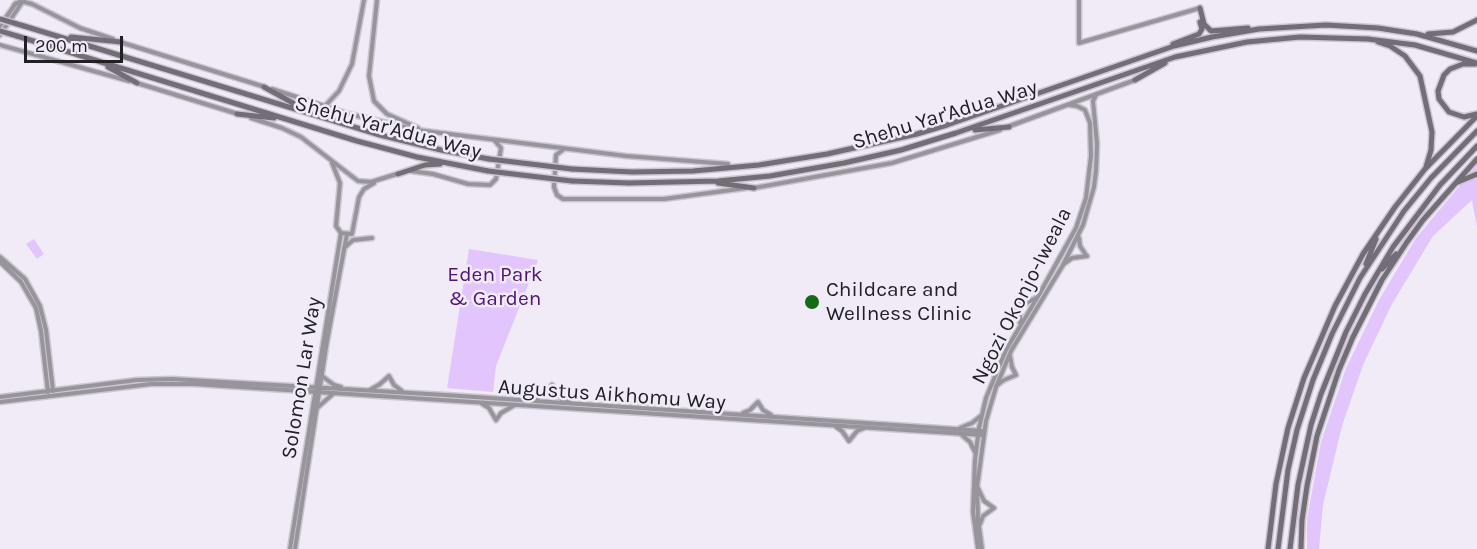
<!DOCTYPE html>
<html>
<head>
<meta charset="utf-8">
<style>
	body { margin:0 }
	#map { position:relative; width:1477px; height:549px; overflow:hidden; background:#f1ebf7; font-family:Karla,sans-serif }
	canvas { display:block }
	.scale { position:absolute; left:24px; top:36px; width:99px; height:27px; box-sizing:border-box; border:3px solid #222024; border-top:0; padding-left:8px; font-size:18px; line-height:21px; white-space:nowrap; color:#222024; -webkit-text-stroke:4px #f1ebf7; paint-order:stroke }
</style>
</head>
<body>
<div id="map">
<canvas width="1477" height="549"></canvas>
<div class="scale">200 m</div>
</div>
<script>
const c = document.querySelector('canvas').getContext('2d');
c.lineJoin = 'round';
function paint(path, color) {
  c.fillStyle = color;
  c.fill(path, 'evenodd');
}
function shape(rows) {
  const path = new Path2D();
  for (const r of rows) {
    path.moveTo(r[0], r[1]);
    for (let i = 2; i < r.length; i += 2) path.lineTo(r[i], r[i + 1]);
  }
  return path;
}
function strokePath(path, color, width, dash) {
  c.strokeStyle = color;
  c.lineWidth = width;
  c.lineCap = dash ? 'butt' : 'round';
  c.setLineDash(dash || []);
  c.stroke(path);
}
function write(font, color, halo, rows, align = 'center') {
  c.font = font + ' Karla,sans-serif';
  c.lineWidth = 5;
  c.setLineDash([]);
  c.textBaseline = 'middle';
  c.strokeStyle = halo;
  c.fillStyle = color;
  for (const [text, x, y, turn = 0] of rows) {
    c.save();
    c.translate(x, y);
    c.rotate((+turn || 0) * Math.PI / 180);
    c.textAlign = isNaN(turn) ? turn : align;
    if (halo) c.strokeText(text, 0, 0);
    c.fillText(text, 0, 0);
    c.restore();
  }
}
paint(shape([
	[1477,165,1477,227,1472,200,1433,236,1392,304,1363,365,1342,426,1323,505,1319,549,1307,549,1307,519,1321,442,1346,368,1379,300,1416,238],
	[34,239,44,254,37,259,26,244],
	[469,249,538,260,496,366,493,392,447,388]
]), '#e1c5fc');
const secondary = shape([
	[377,0,369,76,374,101,387,114,418,128],
	[1079,0,1079,43,1200,8],
	[14,5,21,1,32,4,80,28,113,39],
	[0,26,16,3],
	[0,35,23,1],
	[120,42,265,87],
	[0,45,129,81],
	[137,83,238,114],
	[272,89,349,114,417,130,626,156,728,164],
	[325,106,339,91,352,64,364,0],
	[251,118,282,128,301,137,358,181,371,182,400,173],
	[1007,127,1135,80],
	[564,149,556,155,554,187,557,195,563,199,664,199,746,188],
	[332,163,340,183,336,226,341,233],
	[411,171,433,174,468,184,490,185,496,179,501,148,495,141],
	[754,188,892,163,1000,130],
	[341,233,352,234,359,197,364,189,374,183],
	[1079,238,1080,246,1086,255],
	[344,248,353,240,372,238],
	[0,257,25,279,40,306,46,330,53,391],
	[0,262,21,282,36,308,41,331,48,392],
	[1065,263,1072,258,1087,256],
	[1020,323,1020,315,1016,304,1026,303,1036,298],
	[322,376,334,385,341,387],
	[996,386,1004,380,1016,375,1012,367,1010,356],
	[370,390,380,384,389,376,394,385,402,391],
	[0,397,137,380,172,379,445,395,984,431],
	[535,400,546,393,552,385,562,399,570,402],
	[0,402,151,384,194,384,983,435],
	[481,403,489,408,496,420],
	[317,408,334,393],
	[743,413,750,410,758,402,763,410,771,415],
	[496,420,501,413,513,406],
	[835,426,842,431,849,441,857,431,864,428],
	[960,428,972,423,982,415],
	[962,435,970,442,975,452],
	[978,488,984,501,994,508,983,516,980,524],
	[290,549,341,233],
	[295,549,327,341,347,234],
	[978,549,973,512,975,460,979,428,986,398,1006,350,1040,293,1076,228,1086,198,1091,156,1090,123,1085,110,1077,106,1070,105],
	[982,549,978,519,977,487,986,421,996,387,1011,351,1063,265,1083,225,1094,187,1096,171,1097,144,1093,101,1096,95]
]);
const highway = shape([
	[1200,8,1204,24,1211,31,1248,28],
	[24,26,380,135,441,150,489,159],
	[1428,34,1453,32,1477,20],
	[17,36,357,141,417,157,488,171],
	[71,37,121,42],
	[1378,42,1390,46,1405,56,1420,76,1432,132,1431,150,1426,167],
	[1173,44,1199,34,1202,29,1200,22],
	[1475,64,1463,64,1450,69,1444,75,1438,91,1439,99,1449,112,1464,117,1477,114],
	[108,67,137,83],
	[1135,80,1165,63],
	[264,87,302,108],
	[237,114,274,118],
	[975,130,1009,127],
	[572,169,632,172,693,171,759,165,827,154,917,134,947,125,1174,46,1212,37,1259,29,1326,25,1378,28,1417,34,1477,51],
	[398,174,425,165,440,164],
	[572,181,629,183,718,181,770,176,844,163,901,150,956,133,1175,57,1247,42,1300,37,1368,39,1415,45,1477,63],
	[1458,182,1477,174],
	[718,183,754,188],
	[1366,264,1376,239],
	[1382,269,1396,254],
	[1268,549,1276,484,1288,428,1304,378,1335,306,1363,254,1395,207,1425,169,1477,116],
	[1278,549,1288,470,1297,430,1313,380,1332,334,1360,278,1404,211,1431,178,1477,131],
	[1290,549,1298,485,1311,425,1321,394,1346,332,1365,294,1393,247,1440,185,1477,146],
	[1301,549,1302,520,1307,486,1317,436,1339,370,1353,337,1382,280,1407,242,1423,220,1477,159]
]);
strokePath(secondary, '#ccc6d1', 7);
strokePath(highway, '#ccc6d1', 8);
strokePath(secondary, '#98949c', 4);
strokePath(highway, '#726d77', 5);
const highwayBridge = shape([
	[0,19,24,26],
	[0,31,17,36],
	[489,159,572,169],
	[488,171,572,181]
]);
strokePath(highwayBridge, '#ccc6d1', 8, []);
strokePath(highwayBridge, '#726d77', 5);
for (const [x, y, r, color] of [
	[812,302,8,"#136b14"]
]) {
  const dot = new Path2D();
  dot.arc(x, y, r, 0, 2 * Math.PI);
  c.fillStyle = color;
  c.fill(dot);
  strokePath(dot, '#f1ebf7', 2);
}
write('21px', '#222024', '#f1ebf7', [
	["Shehu Yar'Adua Way",945,115,-17],
	["Shehu Yar'Adua Way",388,128,15],
	["Ngozi Okonjo-Iweala",1022,296,-63],
	["Solomon Lar Way",302,378,-81],
	["Augustus Aikhomu Way",612,395,4]
]);
write('21px', '#501475', '#f1ebf7', [
	["Eden Park",495,275],
	["& Garden",495,299]
]);
write('21px', '#222024', '#f1ebf7', [
	["Childcare and",826,290],
	["Wellness Clinic",826,314]
], 'left');
</script>
</body>
</html>
